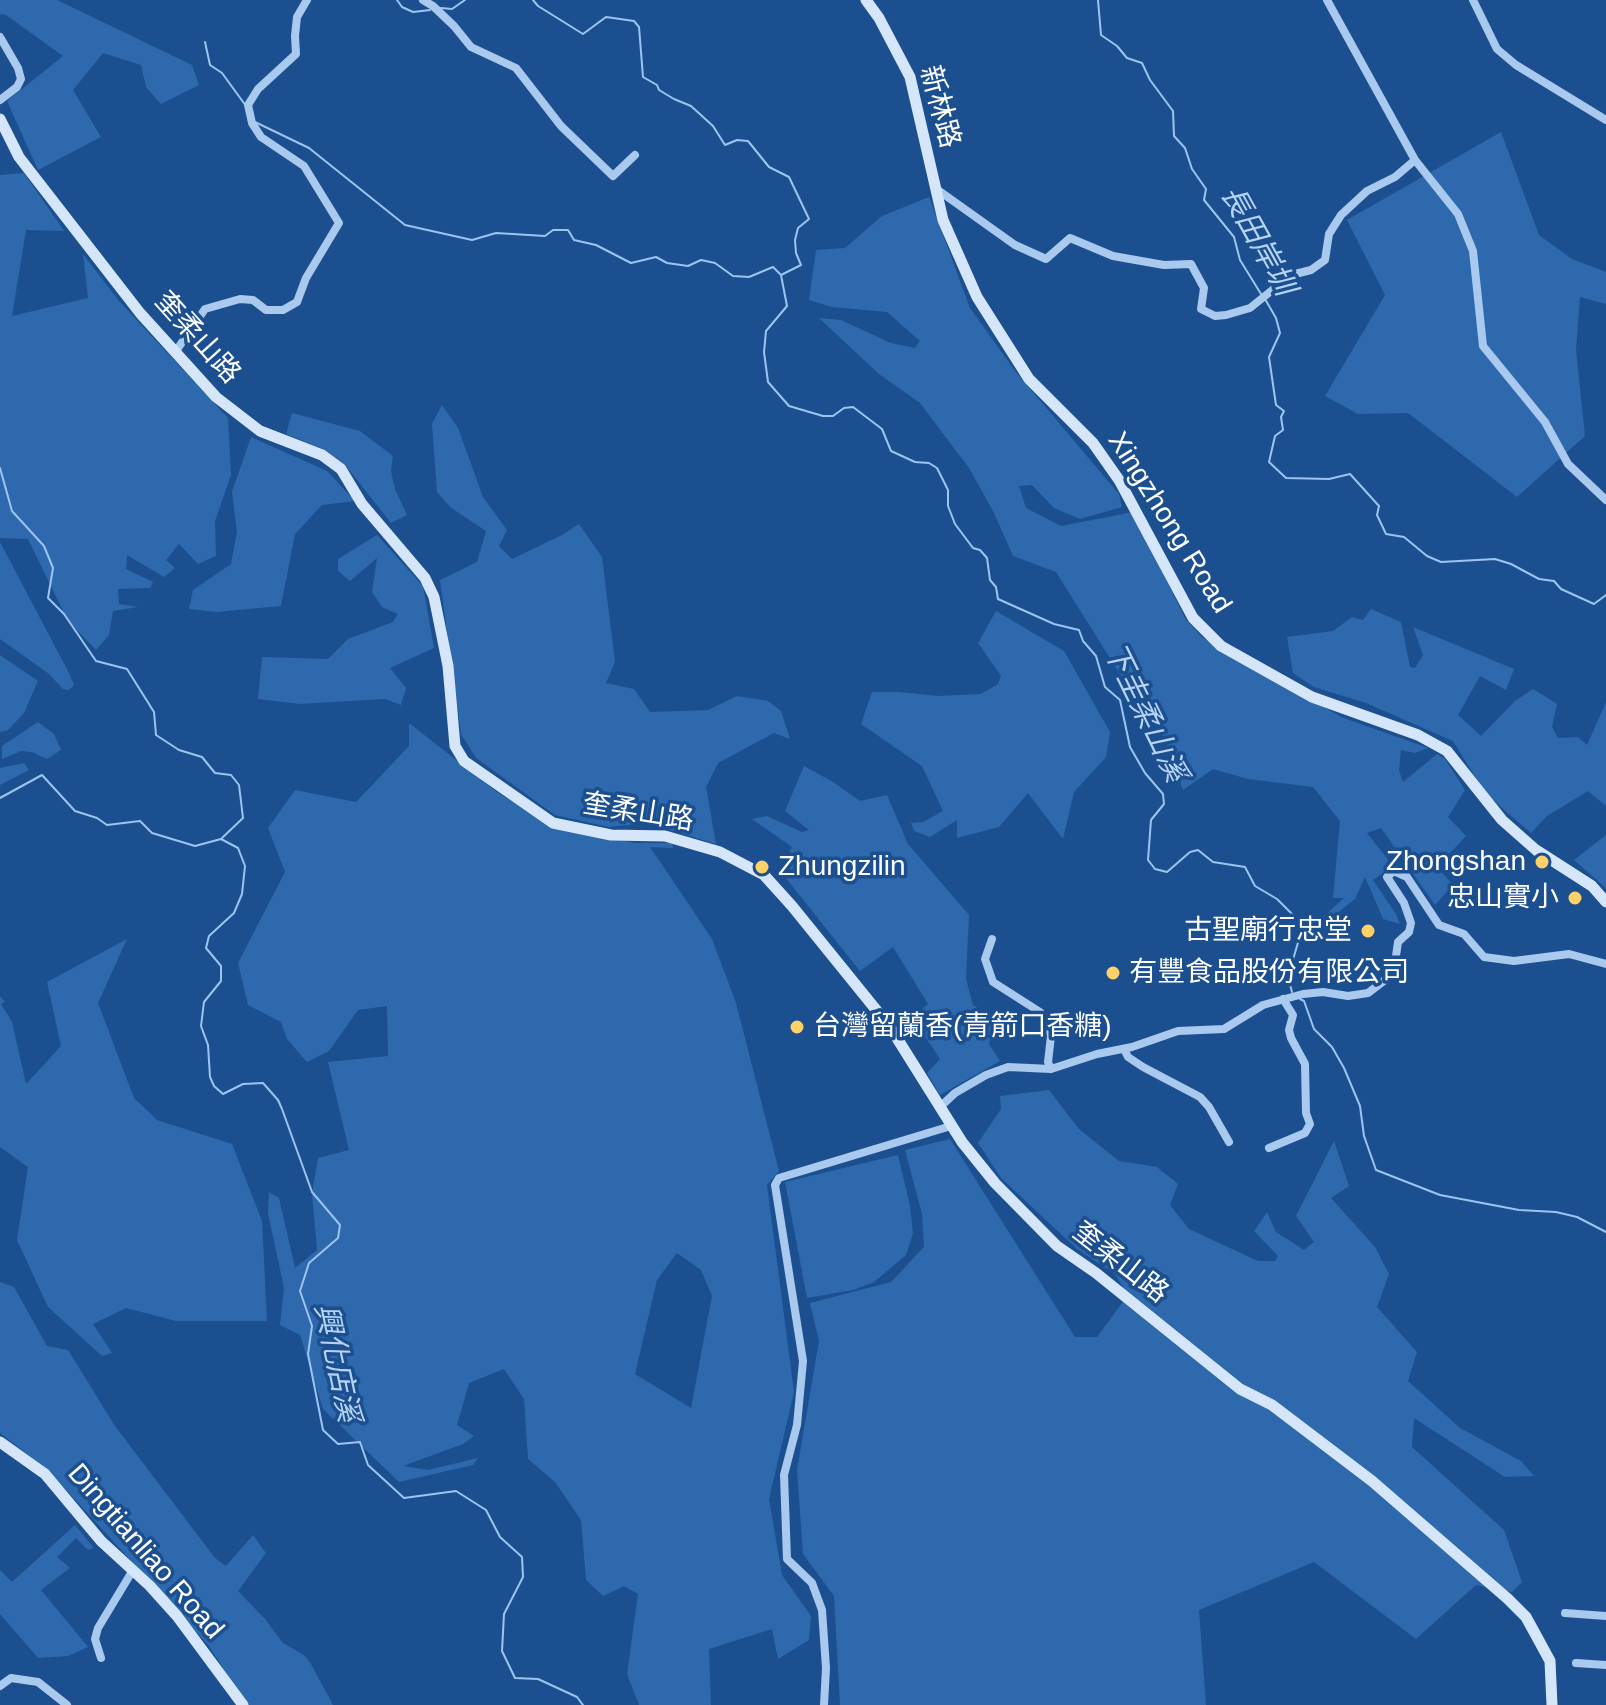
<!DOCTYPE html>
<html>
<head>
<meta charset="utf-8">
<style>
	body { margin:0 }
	canvas { display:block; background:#1b4f8f }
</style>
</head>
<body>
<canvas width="1606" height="1705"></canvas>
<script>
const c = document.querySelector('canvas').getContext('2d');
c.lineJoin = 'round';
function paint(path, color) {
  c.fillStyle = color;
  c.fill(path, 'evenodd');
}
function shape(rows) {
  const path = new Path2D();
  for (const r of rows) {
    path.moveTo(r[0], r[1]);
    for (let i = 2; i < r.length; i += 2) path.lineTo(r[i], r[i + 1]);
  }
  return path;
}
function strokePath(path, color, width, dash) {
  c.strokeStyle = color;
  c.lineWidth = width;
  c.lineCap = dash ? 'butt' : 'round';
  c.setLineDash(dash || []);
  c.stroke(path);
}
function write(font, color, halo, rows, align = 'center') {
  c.font = font + ' Arial,"Noto Sans TC",sans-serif';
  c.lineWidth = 7;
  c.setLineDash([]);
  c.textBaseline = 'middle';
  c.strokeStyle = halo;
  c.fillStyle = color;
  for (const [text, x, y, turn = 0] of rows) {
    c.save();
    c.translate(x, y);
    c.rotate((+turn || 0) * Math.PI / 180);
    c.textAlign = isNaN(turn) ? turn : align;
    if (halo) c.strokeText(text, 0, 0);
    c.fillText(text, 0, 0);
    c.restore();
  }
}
paint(shape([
	[0,0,57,0,192,65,199,85,161,104,146,87,141,65,103,53,73,90,101,137,38,170,7,101,63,56,6,15,0,14],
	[1501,132,1539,235,1572,259,1606,272,1606,304,1580,297,1576,350,1585,436,1517,497,1408,413,1358,414,1325,396,1385,295,1347,220],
	[24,173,64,231,26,230,12,316,88,298,83,254,119,301,228,418,231,475,215,521,216,556,198,564,179,544,166,560,175,568,164,577,127,555,126,569,153,582,150,588,118,589,119,604,138,607,113,611,109,635,96,650,68,621,28,539,0,538,0,175],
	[929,197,970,308,1015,371,1119,494,1122,507,1080,519,1054,508,1032,485,1019,486,1026,508,1061,526,1133,512,1186,620,1203,638,1341,717,1428,748,1415,753,1401,750,1399,771,1403,782,1437,754,1445,759,1465,790,1448,817,1466,836,1437,867,1453,885,1435,905,1381,828,1367,833,1387,858,1391,867,1373,880,1396,914,1400,924,1383,919,1365,877,1355,899,1326,922,1323,917,1344,898,1333,898,1340,821,1313,787,1248,779,1213,769,1183,790,1164,737,1135,698,1056,572,1013,556,993,511,969,468,920,403,879,374,819,318,841,320,891,343,915,348,920,341,887,312,832,307,809,300,816,250,845,248,882,216],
	[442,405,458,428,483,497,507,530,499,546,512,559,562,535,579,524,602,557,615,662,606,683,634,689,650,712,708,710,737,696,768,701,781,711,790,739,774,733,718,763,706,787,716,844,648,823,609,827,555,815,476,758,461,734,440,580,477,562,486,531,450,507,437,492,432,424],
	[292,413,360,431,393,456,391,471,395,489,407,515,391,523,346,466,323,449,286,434],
	[251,437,327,471,355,501,322,505,295,534,281,606,216,612,189,609,193,590,231,564,237,532,232,492],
	[377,535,423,586,434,648,390,668,406,688,401,705,385,699,300,704,258,699,262,657,328,659,348,639,393,622,398,614,382,607,372,592,377,558,350,581,338,571,338,559],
	[0,542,69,673,74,685,69,690,63,689,49,674,0,639],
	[1371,609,1401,622,1410,667,1415,668,1423,655,1413,627,1514,669,1506,690,1480,676,1458,715,1481,736,1515,701,1533,689,1557,704,1552,727,1558,738,1578,737,1587,745,1606,702,1606,806,1588,791,1547,816,1531,833,1486,794,1453,741,1366,703,1314,687,1293,673,1287,637,1333,631,1352,617,1363,620],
	[996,611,1064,651,1110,732,1106,757,1074,792,1063,839,1028,793,999,827,957,838,957,820,930,837,914,831,911,823,923,822,943,811,922,766,861,724,872,692,899,692,938,696,981,694,998,684,1001,676,978,643],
	[0,655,38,681,24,713,8,730,0,732],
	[38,722,54,734,61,750,47,759,32,752,21,751,2,759,2,746],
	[409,723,497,792,551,826,635,843,672,843,673,848,650,847,712,939,736,1003,779,1171,767,1185,794,1392,769,1499,782,1575,811,1616,809,1640,778,1659,772,1629,709,1649,711,1705,639,1705,627,1674,638,1594,624,1586,603,1596,586,1580,581,1520,555,1482,528,1459,524,1399,504,1369,469,1383,457,1425,474,1436,463,1444,403,1466,428,1470,478,1458,473,1465,399,1482,323,1409,300,1335,280,1325,284,1288,268,1213,269,1192,279,1198,295,1268,317,1250,312,1193,318,1158,349,1150,328,1062,388,1056,387,1006,358,1010,329,1051,307,1062,287,1039,281,1022,248,1005,238,963,285,872,268,828,295,790,356,802,409,746],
	[677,1253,701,1270,712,1296,691,1408,635,1374,657,1280],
	[24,763,29,770,0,785,0,768],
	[804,766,833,782,860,801,887,795,908,844,969,915,966,979,973,1005,995,1020,989,1044,1000,1061,940,1095,927,1073,940,1059,919,1027,907,1034,905,1025,928,1004,893,947,860,971,781,872,792,847,752,819,767,816,802,832,809,830,785,811],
	[1606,835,1606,888,1574,860],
	[127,939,98,1003,134,1098,157,1120,232,1144,262,1221,267,1321,176,1321,126,1308,93,1324,112,1353,102,1356,48,1307,17,1240,28,1167,0,1147,0,996,5,1002,1,1004,12,1022,26,1084,61,1046,47,982],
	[1049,1090,1079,1129,1119,1161,1157,1167,1178,1184,1170,1205,1189,1229,1258,1261,1275,1261,1278,1256,1254,1231,1267,1212,1276,1232,1304,1250,1314,1242,1296,1216,1334,1141,1349,1186,1331,1198,1375,1247,1389,1274,1377,1307,1417,1352,1408,1381,1460,1428,1521,1461,1534,1476,1505,1477,1414,1418,1412,1447,1504,1530,1522,1582,1512,1592,1476,1585,1416,1639,1314,1562,1199,1610,1206,1705,840,1705,834,1596,803,1554,797,1470,819,1341,810,1303,891,1282,924,1247,922,1214,905,1150,950,1139,1075,1337,1097,1337,1128,1295,1115,1274,1077,1249,1001,1178,978,1143,1001,1109,1000,1096],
	[898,1155,910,1206,913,1233,906,1255,874,1282,853,1290,807,1298,785,1182],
	[0,1282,14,1287,47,1346,68,1350,115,1426,215,1558,226,1566,253,1535,266,1553,238,1591,265,1619,283,1643,304,1655,311,1664,333,1705,246,1705,209,1646,48,1470,0,1433],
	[75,1525,94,1548,88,1550,76,1538,57,1557,70,1568,41,1590,88,1647,68,1656,38,1658,0,1614,0,1570,12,1582]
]), '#2e69ad');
strokePath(shape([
	[397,0,402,7,413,12,430,10],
	[533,0,538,6,583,34,606,17,634,21,639,27,643,77,657,85,659,90,674,99,691,106,713,126,725,145,737,140,748,141,769,167,789,177,809,219,798,228,795,240,796,253,801,265,781,275,787,306,766,331,764,352,768,382,789,406,823,416,833,416,844,408,853,407,882,429,891,451,915,462,929,463,937,468,948,490,948,506,955,524,973,548,980,550,987,558,990,580,996,587,998,599,1054,624,1079,630,1083,641,1096,656,1105,687,1120,700,1130,747,1145,773,1163,794,1164,804,1151,820,1148,860,1155,869,1167,872,1190,852,1198,850,1213,862,1245,867,1255,886,1277,899,1299,921,1299,939,1288,977,1292,992],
	[1098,0,1101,35,1117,46,1127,58,1142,63,1150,80,1173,111,1174,136,1185,148,1192,169,1206,189,1204,200,1234,237,1240,260,1261,294],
	[441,8,452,9,465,0],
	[205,42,210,65,222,73,246,106],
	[255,122,309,148,405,225,472,240,496,233,545,236,553,230,568,230,574,240,596,245,631,263,656,257,667,263,688,266,701,260,715,263,733,276,749,277,773,267,781,275],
	[1265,299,1276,318,1280,333,1269,357,1276,405,1284,411,1281,417,1283,430,1275,436,1269,462,1286,478,1329,479,1350,474,1379,506,1377,515,1386,534,1404,537,1427,556,1441,562,1495,559,1511,564,1539,579,1554,581,1561,589,1594,604,1606,595],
	[0,468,12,511,44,546,53,568,48,598,64,614,96,661,127,669,154,712,156,735,179,750,202,757,215,773,231,775,239,785,243,818,222,838],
	[0,798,42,775,75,811,97,818,107,825,140,821,152,833,195,846,221,839,238,848,245,866,242,894,234,913,209,936,206,948,221,966,221,981,204,1002,201,1026,208,1045,210,1077,214,1086,223,1094,243,1084,263,1083,278,1100,282,1109,312,1192,340,1225,338,1238,309,1263,300,1291,312,1326,308,1354,323,1430,338,1444,360,1442,368,1465,404,1498,456,1491,486,1510,500,1537,522,1557,523,1577,504,1614,502,1651,515,1678,538,1679,577,1697,583,1705],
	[1300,999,1304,1001,1314,1029,1332,1047,1344,1068,1360,1106,1364,1136,1376,1170,1440,1195,1519,1210,1556,1212,1577,1217,1606,1232]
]), '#9cc4f0', 2);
strokePath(shape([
	[423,0,433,6,454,26,471,47,516,68,561,126,613,176,635,155],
	[1327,0,1415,160,1458,214,1473,251,1483,346,1545,422,1568,464,1606,500],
	[1473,0,1497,49,1516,65,1606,120],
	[0,37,18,68,21,79,17,87,0,100],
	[935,188,1015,245,1046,259,1070,238,1113,256,1164,265,1191,264,1204,288,1201,309,1215,316,1226,315,1250,308,1291,275,1311,270,1325,260,1329,234,1341,215,1367,191,1395,177,1415,160],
	[176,351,205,309,240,299,253,300,266,310,283,310,297,302,306,278,339,223,304,166,261,137,252,123,248,105,258,89,296,54,295,36,297,17,307,0],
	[992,939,985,959,993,982,1040,1012,1047,1023,1051,1036,1048,1062,1051,1069],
	[1124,1049,1128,1057,1143,1067,1200,1097,1209,1107,1229,1142],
	[940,1107,955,1093,986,1075,1008,1067,1051,1069,1097,1054,1132,1047,1178,1031,1224,1029,1263,1005,1303,994,1323,992,1348,996,1368,993,1385,980,1395,963,1398,942,1409,932,1411,923,1404,903,1387,877,1394,871,1407,877,1439,925,1464,934,1484,957,1514,961,1569,954,1606,964],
	[1269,1148,1305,1133,1310,1124,1306,1113,1305,1064,1291,1038,1289,1030,1293,1015,1283,999],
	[1565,1613,1606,1616],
	[101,1658,95,1639,98,1628,133,1570],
	[1576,1663,1606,1665],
	[0,1686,11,1678,38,1682,67,1705],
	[824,1705,826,1668,822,1610,812,1583,787,1559,784,1475,797,1425,803,1361,775,1185,779,1178,951,1126]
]), '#a9c9ee', 8);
strokePath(shape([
	[866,0,879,18,910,77,943,220,977,297,1029,379,1093,443,1119,480,1193,618,1221,646,1312,697,1418,735,1447,751,1502,820,1536,850,1592,886,1606,902],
	[0,119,19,157,95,255,140,313,216,397,260,431,322,455,341,469,362,504,425,578,434,597,448,666,455,746,464,761,553,823,611,835,665,836,720,852,764,875,792,906,890,1027,962,1142,995,1183,1057,1246,1096,1273,1240,1389,1272,1405,1372,1481,1508,1599,1526,1617,1550,1661,1552,1705],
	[0,1442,45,1474,101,1541,150,1586,177,1616,243,1705]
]), '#d6e6fa', 11);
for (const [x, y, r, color] of [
	[1542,862,8,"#ffd166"],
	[762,867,8,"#ffd166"],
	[1575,898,8,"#ffd166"],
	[1368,931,8,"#ffd166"],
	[1113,973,8,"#ffd166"],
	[797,1027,8,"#ffd166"]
]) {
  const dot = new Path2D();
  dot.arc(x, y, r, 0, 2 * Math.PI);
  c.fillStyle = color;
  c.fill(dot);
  strokePath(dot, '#1b4f8f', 3);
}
write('28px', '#fff', '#1b4f8f', [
	["新林路",939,107,75],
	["奎柔山路",197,338,48],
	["Xingzhong Road",1169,523,58],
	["奎柔山路",638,813,9],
	["奎柔山路",1120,1263,38],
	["Dingtianliao Road",145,1552,49]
]);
write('28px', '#fff', '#1b4f8f', [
	["Zhongshan",1526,862],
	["Zhungzilin",778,867,"left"],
	["忠山實小",1559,898],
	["古聖廟行忠堂",1352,931],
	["有豐食品股份有限公司",1129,973,"left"],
	["台灣留蘭香(青箭口香糖)",813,1027,"left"]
], 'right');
write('italic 30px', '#b5d3f5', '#1b4f8f', [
	["長田岸圳",1257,241,61],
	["下圭柔山溪",1144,713,64],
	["興化店溪",336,1363,78]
]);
</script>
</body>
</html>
